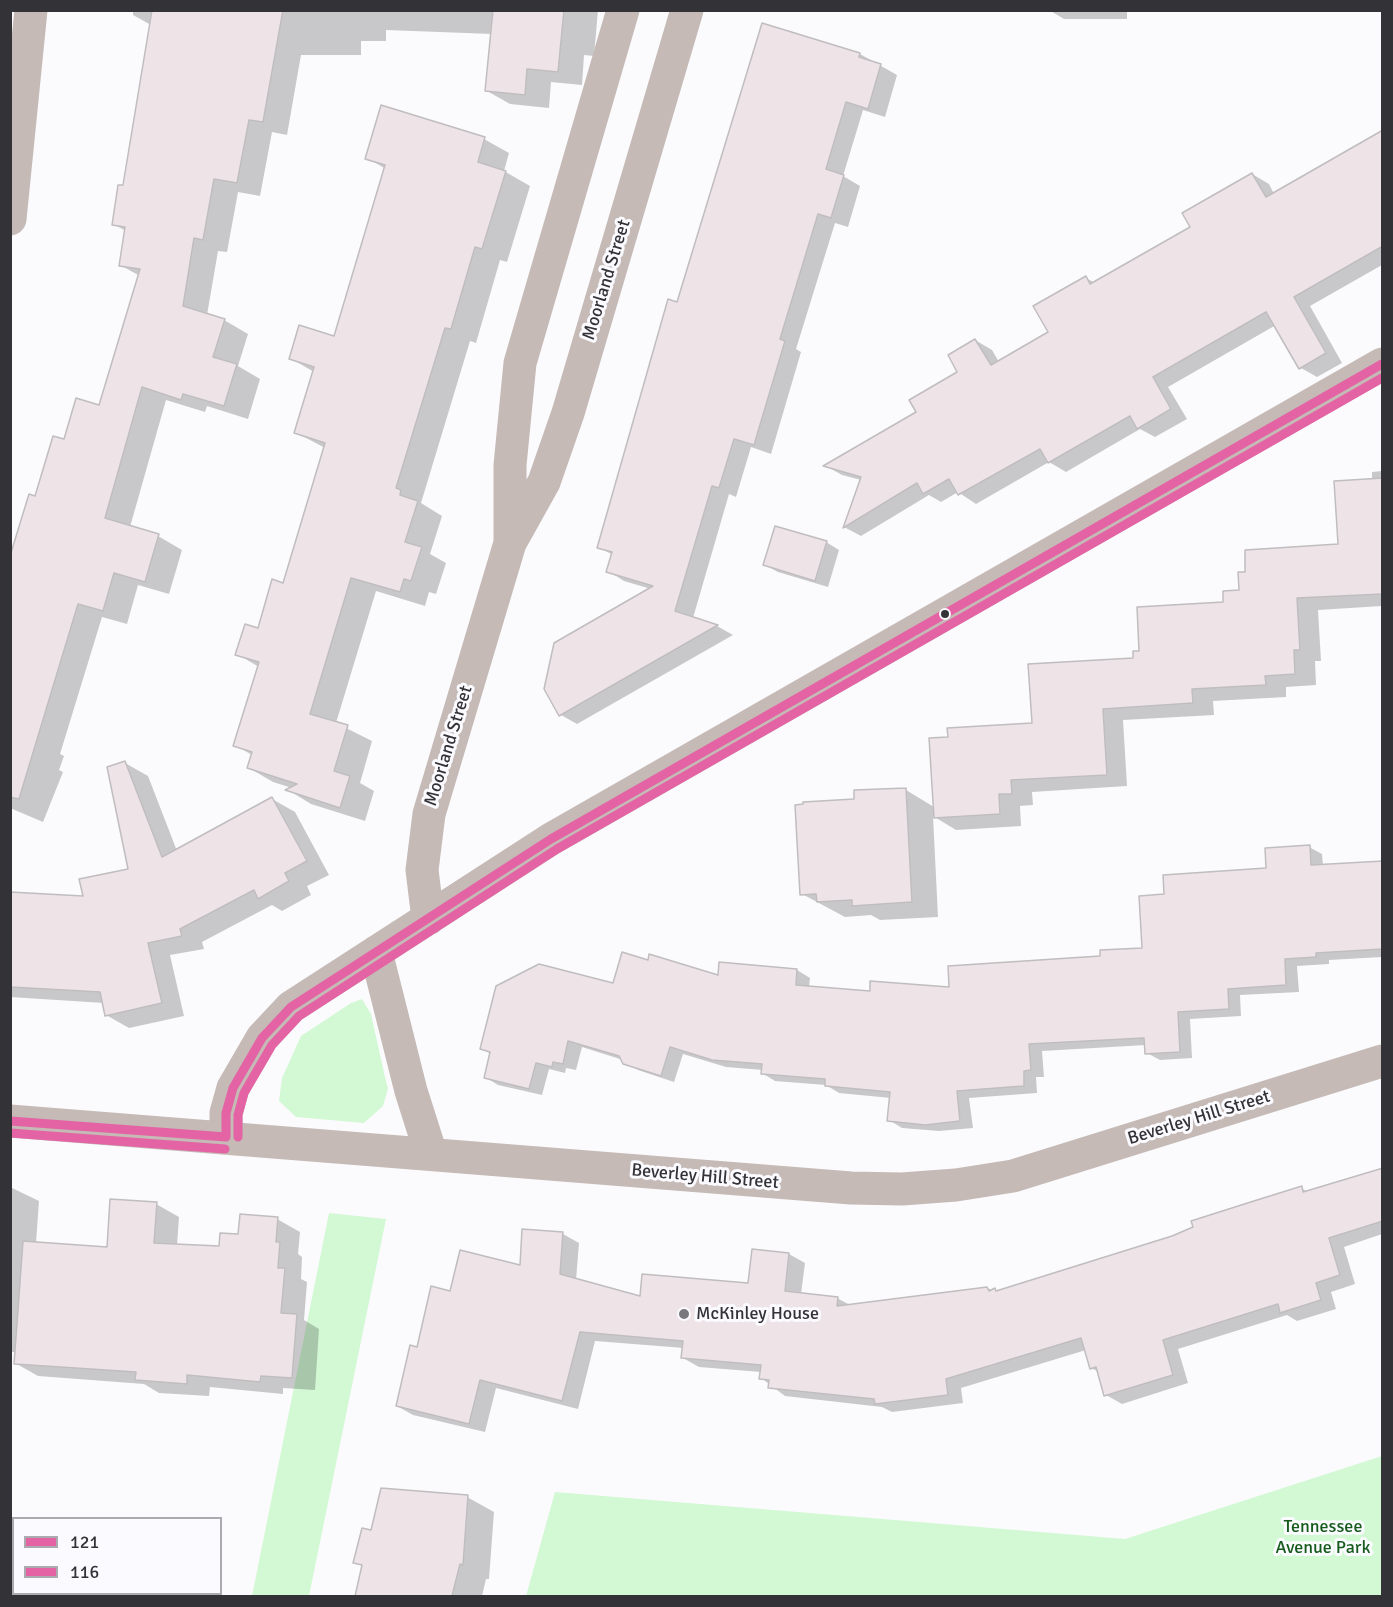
<!DOCTYPE html>
<html>
<head>
<meta charset="utf-8">
<style>
	body { margin:0 }
	#map { position:relative; width:1393px; height:1607px; overflow:hidden; background:#fbfbfe; font-family:Signika,sans-serif }
	canvas { display:block }
	.frame { position:absolute; inset:0; border:12px solid #333337; pointer-events:none }
	.legend { position:absolute; left:12px; top:1517px; width:210px; height:78px; box-sizing:border-box; background:#fafaff; border:2px solid #aaaaaf; margin:0; padding:8px 10px; list-style:none; font-size:18px; color:#333337 }
	.legend li { display:flex; align-items:center; gap:12px; height:30px }
	.legend b { width:30px; border:2px solid #aaaaaf }
</style>
</head>
<body>
<div id="map">
<canvas width="1393" height="1607"></canvas>
<div class="frame"></div>
<ul class="legend">
<li><b style="height:8px;background:#e463a4"></b>121</li>
<li><b style="height:8px;background:#e463a4"></b>116</li>
</ul>
</div>
<script>
const c = document.querySelector('canvas').getContext('2d');
c.lineJoin = 'round';
function paint(path, color) {
  c.fillStyle = color;
  c.fill(path, 'evenodd');
}
function shape(rows) {
  const path = new Path2D();
  for (const r of rows) {
    path.moveTo(r[0], r[1]);
    for (let i = 2; i < r.length; i += 2) path.lineTo(r[i], r[i + 1]);
  }
  return path;
}
function strokePath(path, color, width, dash) {
  c.strokeStyle = color;
  c.lineWidth = width;
  c.lineCap = dash ? 'butt' : 'round';
  c.setLineDash(dash || []);
  c.stroke(path);
}
function write(font, color, halo, rows, align = 'center') {
  c.font = font + ' Signika,sans-serif';
  c.lineWidth = 6;
  c.setLineDash([]);
  c.textBaseline = 'middle';
  c.strokeStyle = halo;
  c.fillStyle = color;
  for (const [text, x, y, turn = 0] of rows) {
    c.save();
    c.translate(x, y);
    c.rotate((+turn || 0) * Math.PI / 180);
    c.textAlign = isNaN(turn) ? turn : align;
    if (halo) c.strokeText(text, 0, 0);
    c.fillText(text, 0, 0);
    c.restore();
  }
}
paint(shape([
	[362,999,371,1014,385,1077,388,1089,383,1106,364,1123,296,1117,279,1101,282,1078,301,1036,351,1003],
	[329,1213,386,1219,309,1596,252,1596],
	[1382,1456,1382,1596,526,1596,555,1492,1125,1539]
]), '#d3f8d4');
paint(shape([
	[133,10,598,10,594,56,584,55,582,85,551,82,549,108,510,104,487,91,492,34,386,30,386,41,361,41,361,55,301,55,287,135,272,132,260,196,238,192,227,252,218,251,207,315,224,320,248,334,238,366,260,379,248,419,207,406,205,412,166,400,130,527,158,536,182,550,169,594,138,585,127,624,102,617,60,754,64,756,59,770,63,772,43,822,10,808,10,562,36,498,65,441,100,407,140,276,120,265,126,231,113,224,124,187,151,25,133,15],
	[1049,10,1127,10,1127,19,1064,19],
	[763,25,860,54,897,75,885,117,863,110,843,176,860,186,848,227,835,223,796,349,801,352,771,454,751,447,736,497,729,494,693,618,717,626,733,635,577,724,561,715,651,589,624,581,608,571,613,555,598,547,678,303],
	[1382,131,1382,265,1310,306,1342,363,1317,377,1301,368,1276,325,1168,387,1187,419,1155,437,1140,429,1066,472,1049,462,976,504,958,492,941,502,929,495,861,536,844,527,861,480,842,475,826,466,919,412,959,373,975,340,992,350,999,362,1050,333,1086,278,1095,283,1192,228,1252,174,1269,184,1274,194],
	[484,139,509,153,504,171,530,186,507,262,500,260,476,343,470,341,421,503,442,516,430,554,446,563,436,594,429,592,425,606,376,591,336,723,372,741,360,783,374,791,365,821,311,804,288,790,292,788,273,782,249,768,252,755,235,745,259,667,237,654,259,630,284,585,325,448,295,432,314,372,290,358,335,338,386,169,367,158],
	[1382,471,1382,606,1318,610,1321,661,1315,661,1316,685,1286,687,1286,697,1213,701,1214,715,1123,720,1127,786,1032,792,1033,805,1020,806,1021,826,956,830,933,816,938,917,880,920,871,915,845,917,802,894,855,800,906,790,934,807,1033,725,1135,660,1141,652,1241,592,1339,546,1372,480,1372,472],
	[826,542,839,550,828,587,778,572,765,565],
	[125,763,148,776,177,851,272,799,295,812,329,875,307,886,311,895,282,911,272,905,202,942,204,949,170,955,184,1016,129,1028,106,1015,104,1003,10,997,10,893,85,898,130,870],
	[1309,847,1322,854,1323,866,1382,862,1382,957,1329,960,1329,964,1297,966,1299,992,1240,995,1241,1016,1190,1019,1192,1058,1160,1060,1147,1053,1146,1045,1042,1051,1044,1077,1036,1077,1037,1093,969,1098,973,1128,939,1131,902,1128,889,1120,891,1098,839,1093,826,1085,775,1081,762,1073,763,1070,726,1067,683,1054,674,1082,638,1070,623,1060,582,1047,576,1070,566,1068,565,1073,549,1069,542,1095,498,1085,485,1077,491,1054,482,1049,614,984,797,970,810,978,809,987,871,993,951,989,1144,950,1165,896,1268,870],
	[1382,1169,1382,1234,1344,1247,1355,1284,1331,1292,1336,1309,1297,1321,1287,1315,1178,1349,1188,1383,1122,1404,1106,1395,1099,1372,1091,1368,1086,1350,961,1388,963,1403,892,1412,882,1407,785,1396,761,1378,761,1372,699,1367,683,1358,684,1348,595,1341,578,1409,496,1388,485,1432,413,1415,397,1406,418,1349,451,1293,521,1267,563,1234,579,1243,576,1280,642,1298,750,1285,789,1254,805,1263,801,1294,837,1298,850,1305,987,1288,998,1292,1172,1237,1301,1188,1308,1192],
	[10,1187,39,1201,36,1243,108,1249,156,1204,179,1217,177,1246,220,1248,277,1219,300,1232,298,1254,302,1257,301,1279,307,1282,304,1320,319,1329,315,1390,283,1388,283,1394,210,1387,209,1396,159,1393,144,1384,38,1376,15,1363,16,1352,10,1352],
	[467,1497,494,1512,489,1579,486,1579,482,1596,356,1596,364,1567,355,1562,372,1532]
]), '#0003');
const building = shape([
	[152,10,283,10,263,122,249,120,237,183,214,179,203,240,194,238,183,306,225,319,213,357,237,364,224,406,183,394,181,400,142,387,105,518,159,534,145,582,114,573,103,611,78,604,19,799,10,797,10,556,29,494,35,496,53,436,64,439,76,398,99,405,140,269,119,266,125,227,112,225,118,185,123,185,152,10],
	[493,10,564,10,558,72,527,69,525,95,485,91,493,10],
	[762,23,860,53,859,57,881,64,868,109,846,102,826,169,844,175,831,218,818,214,780,339,785,341,754,445,734,439,719,488,712,486,675,611,718,625,559,716,544,689,554,643,653,586,606,572,612,552,597,548,668,299,677,302,762,23],
	[381,105,485,137,478,162,506,171,482,249,475,247,451,329,445,328,396,488,401,490,400,495,418,501,405,542,422,547,411,581,404,579,400,592,351,578,310,714,348,725,334,771,350,776,340,808,285,790,297,784,247,768,252,752,233,746,259,662,235,655,245,624,258,628,272,579,283,583,325,443,294,433,314,367,289,359,299,325,334,336,385,165,365,159,381,105],
	[1383,130,1383,246,1294,297,1326,353,1299,369,1266,312,1153,377,1171,409,1137,429,1130,416,1048,463,1040,449,958,495,949,479,923,494,917,483,843,528,861,477,823,466,916,412,909,400,957,372,948,355,975,339,991,365,1048,332,1033,306,1086,276,1090,284,1190,227,1182,213,1252,173,1266,197,1383,130],
	[1383,478,1383,594,1297,598,1300,650,1294,650,1295,674,1265,676,1266,685,1192,689,1193,703,1103,709,1107,775,1011,780,1012,794,999,794,1000,814,934,818,929,738,948,737,947,728,1032,723,1028,664,1133,658,1133,651,1139,651,1137,607,1223,602,1223,591,1239,590,1238,572,1245,572,1245,550,1338,544,1334,481,1383,478],
	[775,526,827,541,815,581,763,565,775,526],
	[125,761,162,857,272,797,307,861,285,873,289,881,258,899,254,890,180,929,182,936,148,943,162,1003,105,1016,100,992,10,987,10,892,83,896,79,879,128,869,107,767,125,761],
	[906,788,912,902,852,906,852,900,817,902,816,894,800,895,795,805,803,804,803,802,854,799,854,790,906,788],
	[1310,845,1311,865,1383,861,1383,949,1316,953,1316,957,1285,959,1286,985,1228,989,1229,1009,1178,1012,1180,1052,1145,1054,1144,1038,1029,1044,1031,1070,1024,1071,1024,1086,957,1091,960,1121,925,1125,887,1121,890,1092,825,1086,825,1079,761,1074,762,1064,712,1060,670,1047,661,1076,623,1064,619,1056,568,1041,563,1064,553,1062,552,1067,536,1063,529,1089,484,1078,490,1052,480,1049,496,986,539,964,613,983,622,952,648,960,649,954,718,975,719,962,797,969,796,985,870,991,870,981,949,987,948,966,1100,956,1100,950,1142,948,1139,896,1164,894,1163,875,1266,868,1265,848,1310,845],
	[1383,1168,1383,1221,1329,1238,1340,1275,1316,1283,1321,1300,1280,1313,1278,1304,1163,1340,1173,1375,1104,1396,1096,1367,1090,1369,1081,1338,946,1379,948,1395,875,1404,874,1399,768,1388,769,1380,759,1379,761,1365,681,1358,683,1341,580,1332,562,1401,480,1380,469,1424,396,1406,410,1345,417,1347,431,1286,450,1291,460,1250,520,1265,522,1229,563,1232,560,1274,640,1296,642,1274,748,1283,752,1249,789,1253,785,1291,838,1297,837,1306,987,1287,989,1291,995,1288,996,1291,1172,1236,1193,1227,1191,1221,1257,1200,1302,1186,1303,1192,1383,1168],
	[110,1199,157,1202,154,1243,219,1246,220,1233,238,1234,240,1214,278,1217,276,1242,280,1242,278,1268,285,1268,281,1313,297,1314,292,1378,261,1376,260,1382,187,1375,187,1384,135,1380,136,1372,14,1364,23,1241,107,1247,110,1199],
	[381,1488,468,1495,463,1565,460,1564,452,1596,355,1596,362,1565,353,1563,362,1528,371,1530,381,1488]
]);
paint(building, '#eee3e7');
strokePath(building, '#c0bdbf', 1.5);
strokePath(shape([
	[10,219,31,10],
	[510,541,510,465,520,363,623,10],
	[428,919,422,870,429,814,510,543,544,482,568,413,687,10],
	[376,952,411,1091,431,1154],
	[10,1121,851,1188,902,1189,956,1185,1013,1176,1382,1061],
	[226,1137,226,1113,233,1088,262,1038,291,1007,551,839,1382,364]
]), '#c5bab6', 33);
strokePath(shape([
	[10,1121,226,1137],
	[226,1137,226,1113,233,1088,262,1038,291,1007,551,839,1382,364]
]), '#e463a4', 9);
strokePath(shape([
	[10,1133,225,1149],
	[238,1137,238,1115,244,1093,272,1045,299,1016,557,849,1382,378]
]), '#e463a4', 9);
for (const [x, y, r, color] of [
	[945,614,5,"#333337"],
	[684,1314,6,"#79797d"]
]) {
  const dot = new Path2D();
  dot.arc(x, y, r, 0, 2 * Math.PI);
  c.fillStyle = color;
  c.fill(dot);
  strokePath(dot, '#fafaff', 2);
}
write('18px', '#333337', '#fafaff', [
	["Moorland Street",607,280,-73],
	["Moorland Street",449,746,-73],
	["Beverley Hill Street",1199,1118,-17],
	["Beverley Hill Street",705,1177,5]
]);
write('18px', '#333337', '#fafaff', [
	["McKinley House",696,1314]
], 'left');
write('18px', '#165b1c', '#fafaff', [
	["Tennessee",1323,1527],
	["Avenue Park",1323,1548]
]);
</script>
</body>
</html>
